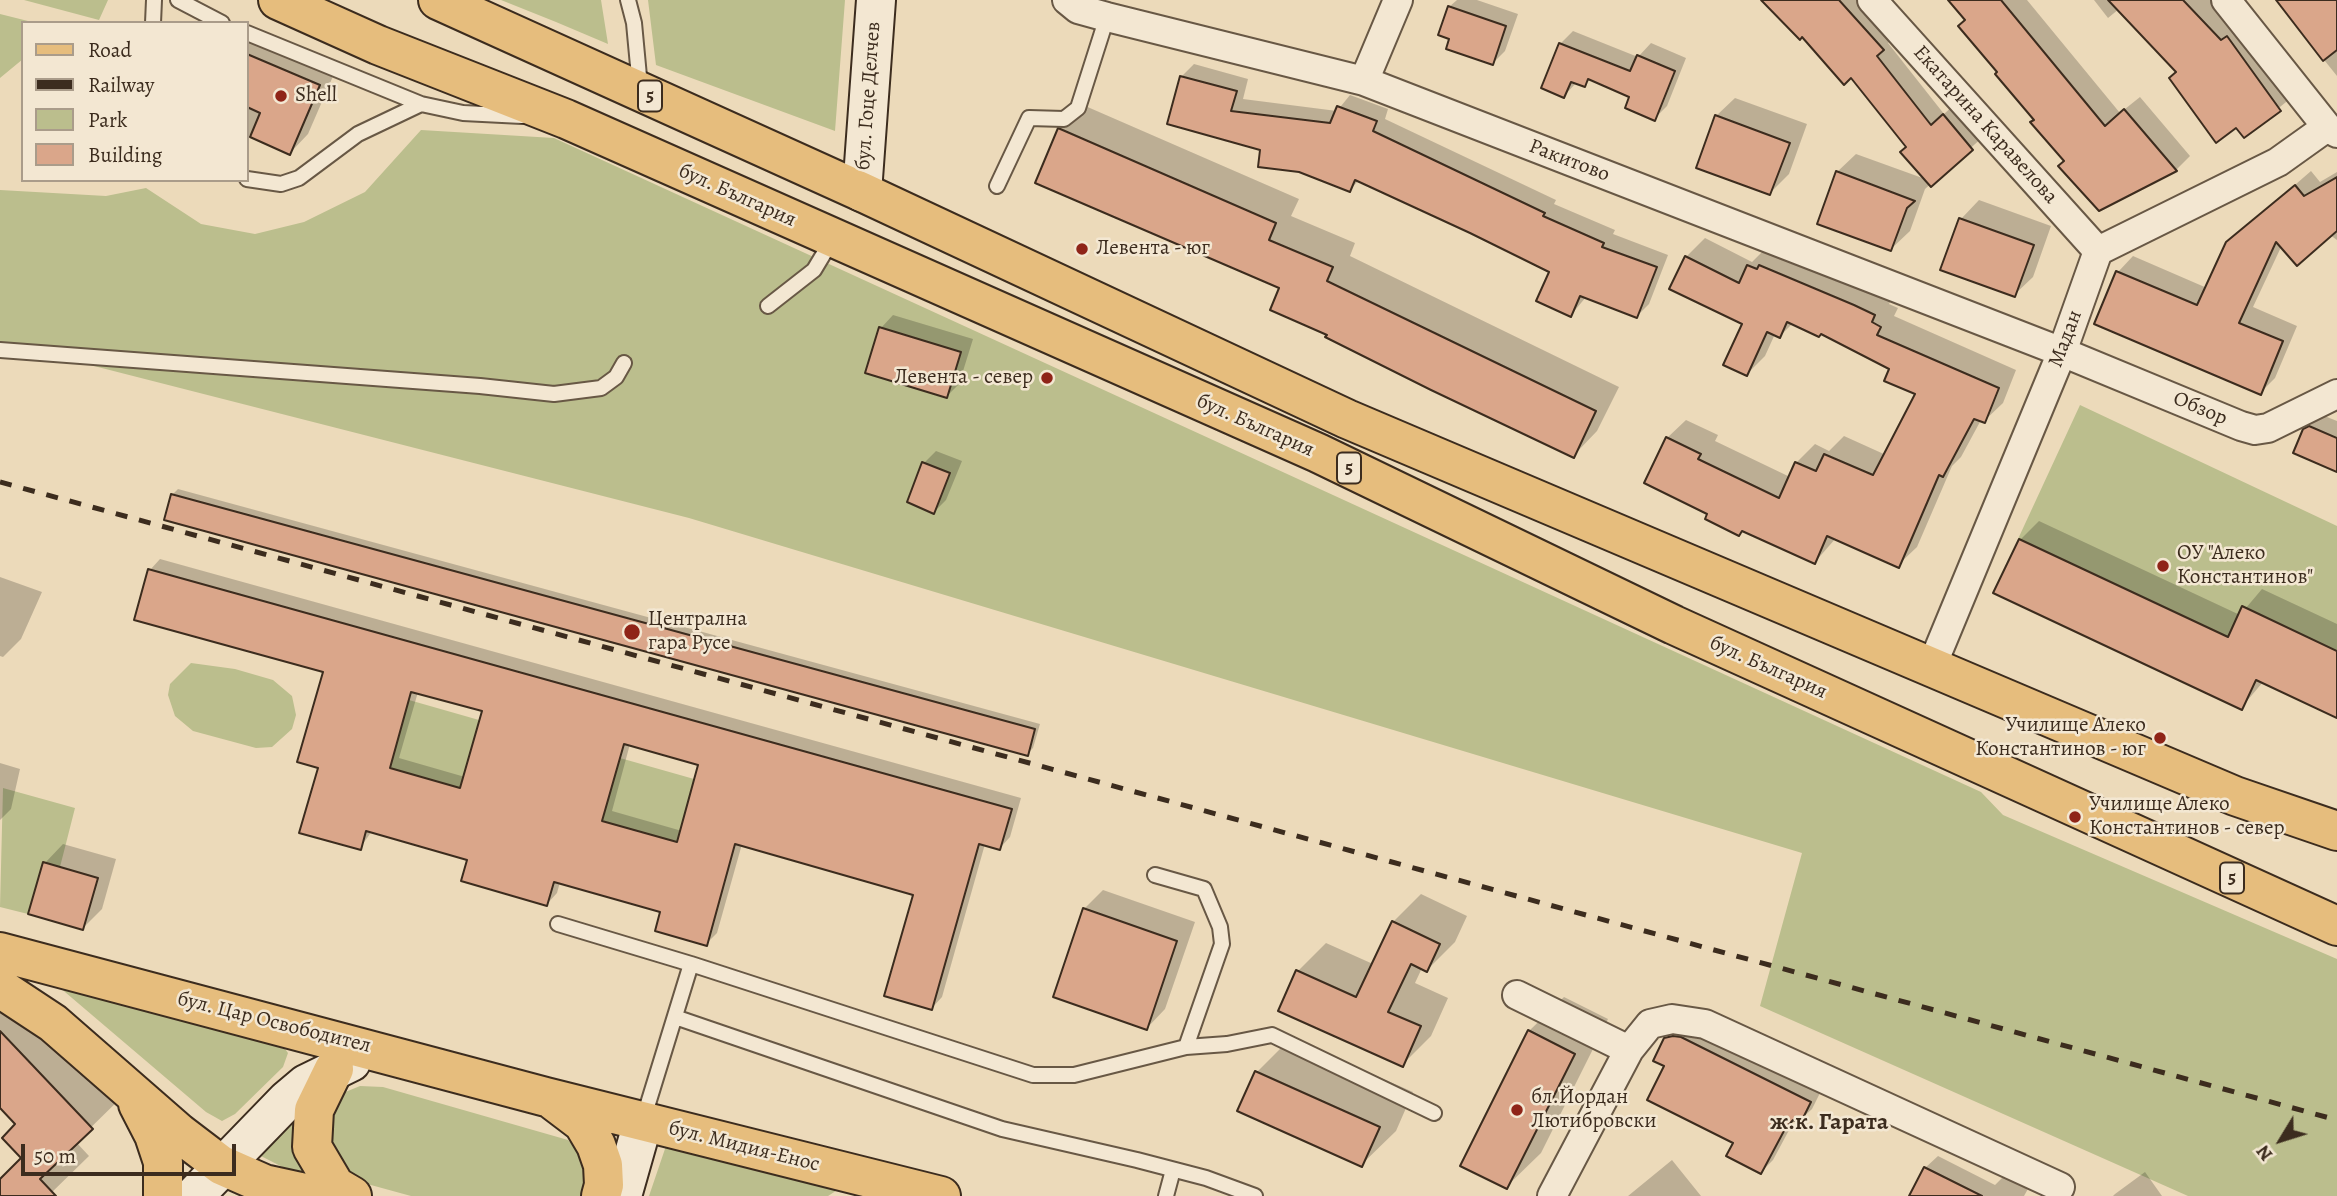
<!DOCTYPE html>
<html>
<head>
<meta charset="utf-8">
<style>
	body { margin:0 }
	#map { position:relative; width:2337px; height:1196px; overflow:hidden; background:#ecdaba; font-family:Alegreya,serif }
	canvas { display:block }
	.legend { position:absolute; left:21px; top:21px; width:228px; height:161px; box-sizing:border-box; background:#f3e7d2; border:2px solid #aa9c8a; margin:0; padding:9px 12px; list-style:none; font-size:21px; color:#3c2c1e }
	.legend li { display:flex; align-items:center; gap:14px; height:35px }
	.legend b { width:35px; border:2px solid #aa9c8a }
	.north { position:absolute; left:2246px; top:1105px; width:70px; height:70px; -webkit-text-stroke:5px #f3e7d2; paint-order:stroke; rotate:232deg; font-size:19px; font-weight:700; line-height:28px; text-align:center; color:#3c2c1e }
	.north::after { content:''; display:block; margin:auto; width:24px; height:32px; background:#3c2c1e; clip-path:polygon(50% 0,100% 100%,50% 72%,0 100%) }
	.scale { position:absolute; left:21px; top:1144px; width:215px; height:32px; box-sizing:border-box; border:4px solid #3c2c1e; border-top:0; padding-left:9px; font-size:21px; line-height:24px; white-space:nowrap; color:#3c2c1e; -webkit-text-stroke:5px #f3e7d2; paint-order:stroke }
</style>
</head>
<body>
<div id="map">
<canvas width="2337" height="1196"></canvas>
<ul class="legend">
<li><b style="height:9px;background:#e6bd7d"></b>Road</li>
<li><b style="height:9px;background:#3c2c1e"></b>Railway</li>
<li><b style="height:19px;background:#bbbe8d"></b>Park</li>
<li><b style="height:19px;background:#daa68a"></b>Building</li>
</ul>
<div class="north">N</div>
<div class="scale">50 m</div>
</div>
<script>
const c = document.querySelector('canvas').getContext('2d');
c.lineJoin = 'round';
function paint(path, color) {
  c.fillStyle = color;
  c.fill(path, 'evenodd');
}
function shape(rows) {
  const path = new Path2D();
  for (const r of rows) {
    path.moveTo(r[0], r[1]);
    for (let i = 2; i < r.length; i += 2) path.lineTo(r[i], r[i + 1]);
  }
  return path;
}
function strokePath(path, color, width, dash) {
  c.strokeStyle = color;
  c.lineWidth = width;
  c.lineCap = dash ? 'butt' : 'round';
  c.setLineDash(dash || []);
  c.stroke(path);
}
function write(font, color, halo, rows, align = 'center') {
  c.font = font + ' Alegreya,serif';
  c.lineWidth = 5;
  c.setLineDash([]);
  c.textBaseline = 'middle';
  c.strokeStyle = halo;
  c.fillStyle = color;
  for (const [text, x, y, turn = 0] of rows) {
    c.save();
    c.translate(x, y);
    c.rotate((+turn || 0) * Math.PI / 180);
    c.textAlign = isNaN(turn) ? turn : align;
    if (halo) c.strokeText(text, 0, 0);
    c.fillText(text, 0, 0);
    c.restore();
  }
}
paint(shape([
	[24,0,108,0,99,20],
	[501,0,601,0,608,44,556,22],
	[648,0,845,0,835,131,656,65],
	[0,14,36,23,23,23,23,59,0,78],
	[421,130,554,138,1981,792,2003,815,2337,959,2337,1196,2188,1196,1760,1006,1802,853,689,518,0,342,0,190,106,196,146,188,201,224,255,234,304,222,365,192],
	[2080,405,2337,526,2337,651,2242,606,2228,637,2018,539],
	[191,663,235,669,273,680,292,696,296,715,292,729,272,747,256,748,193,731,175,716,168,695,170,684],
	[409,700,479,720,460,788,390,768],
	[620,758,694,779,677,842,602,821],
	[3,788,75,808,60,867,43,862,28,914,0,907],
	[45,975,277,1038,288,1053,283,1067,235,1114,222,1121,206,1112],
	[360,1086,383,1087,568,1140,584,1158,588,1181,580,1196,411,1196,360,1182,341,1169,329,1147,330,1106,343,1093],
	[293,1105,308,1171,304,1178,259,1155],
	[667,1143,842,1187,828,1196,649,1196]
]), '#bbbe8d');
paint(shape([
	[1457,0,1477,0,1518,14,1505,51,1493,63,1451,38,1449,7],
	[1764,0,1862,0,1894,37,1888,43,1944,114,1956,103,1984,136,1925,189,1910,231,1891,249,1837,172,1856,154,1928,180,1908,147,1852,76],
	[1950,0,2027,0,2120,113,2140,97,2190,156,2176,170,2065,161],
	[2094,0,2214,0,2296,94,2244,136,2119,9,2108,18],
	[2276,0,2337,0,2337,76],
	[247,28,337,67,308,134,290,153,247,134],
	[1573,31,1638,57,1651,43,1686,58,1667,106,1655,118,1632,96,1591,79,1584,85,1576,83,1564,96,1543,87,1561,43],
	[1194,64,1248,79,1243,99,1337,111,1350,95,1388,109,1385,119,1556,200,1554,204,1615,230,1613,234,1668,255,1649,304,1637,316,1586,297,1571,315,1551,271,1359,180,1350,190,1262,148,1181,77],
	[1735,98,1807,124,1789,174,1770,193,1716,116],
	[1083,105,1299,199,1291,216,1355,243,1350,256,1619,387,1597,431,1574,455,1329,334,1282,287,1059,129],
	[2311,171,2320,182,2337,172,2337,240,2330,235,2282,245,2253,307,2297,326,2275,378,2260,393,2096,323,2118,272,2133,256,2207,288,2228,243],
	[1979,200,2051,226,2033,277,2014,295,1942,269,1961,219],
	[1705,238,1752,262,1767,247,1893,297,1889,304,1898,308,1894,316,2016,370,2003,403,1984,421,1981,420,1961,457,1952,466,1917,547,1898,565,1836,538,1815,562,1743,530,1739,534,1709,514,1667,438,1686,420,1718,435,1715,441,1790,477,1796,463,1815,444,1829,451,1844,436,1886,455,1917,393,1891,368,1822,332,1793,323,1780,336,1775,334,1765,356,1747,374,1744,323,1686,257],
	[893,315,973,339,959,384,947,396,867,372,881,328],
	[2322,415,2337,421,2337,470,2305,430],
	[936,451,962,461,946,500,934,512,924,463],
	[178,489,1040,724,1033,748,1027,754,173,494],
	[2039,521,2240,615,2262,589,2337,624,2337,716,2263,682,2241,708,2020,540],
	[160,559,1021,798,1010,837,1000,848,985,844,942,997,932,1008,915,893,742,844,717,933,706,944,662,910,560,882,557,893,547,904,470,859,372,831,360,848,320,766,325,671,150,570],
	[418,692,484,710,465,777,399,758],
	[630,744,700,763,682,831,612,811],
	[0,577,42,592,21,639,3,657,0,656],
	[0,763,20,769,11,809,0,820],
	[63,844,116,859,102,909,83,928,45,863],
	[1103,890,1195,922,1165,1009,1147,1028,1084,909],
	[1421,894,1467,916,1455,942,1427,970,1422,968,1415,983,1448,998,1431,1036,1402,1065,1298,971,1326,943,1373,964,1393,922],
	[4,961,128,1091,76,1142,89,1156,48,1196,0,1196,0,1181,24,1158,18,1124,0,1106,0,965],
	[1564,997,1608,1019,1541,1153,1506,1187,1529,1031],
	[1678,1026,1822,1089,1812,1109,1799,1121,1795,1119,1773,1160,1761,1172,1735,1142,1666,1039],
	[1291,1038,1413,1092,1396,1131,1361,1165,1257,1072],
	[1938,1156,1995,1185,2005,1175,2029,1187,2024,1196,1911,1196,1925,1168],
	[1672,1160,1701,1196,1628,1196],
	[2145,1172,2162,1196,2113,1196,2115,1194]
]), '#0003');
const building = shape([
	[1761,0,1839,0,1884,50,1877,56,1931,125,1943,114,1973,150,1931,187,1900,152,1906,147,1851,78,1844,85,1802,37,1800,40,1761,0],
	[1948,0,2001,0,2105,126,2124,109,2177,171,2099,211,2058,166,2064,161,2030,122,2034,120,1995,74,1997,72,1958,26,1965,20,1948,0],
	[2108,0,2183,0,2221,40,2227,36,2281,111,2244,138,2236,128,2216,143,2169,78,2176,72,2108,0],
	[2276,0,2337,0,2337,50,2323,61,2276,0],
	[1448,6,1506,26,1493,65,1446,49,1449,39,1438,35,1448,6],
	[1559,43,1630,71,1637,55,1675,71,1655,121,1625,108,1629,97,1588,79,1585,87,1571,82,1564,98,1541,88,1559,43],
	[247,54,320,85,290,155,250,137,260,113,247,107,247,54],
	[1180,76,1237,91,1231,111,1330,123,1337,106,1377,121,1373,131,1545,213,1543,216,1604,243,1602,247,1657,267,1637,318,1580,296,1571,317,1536,301,1549,272,1470,233,1355,180,1350,192,1299,172,1258,167,1260,150,1167,124,1180,76],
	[1715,115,1790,143,1770,195,1696,168,1715,115],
	[1058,128,1276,223,1269,240,1333,267,1327,281,1596,411,1574,458,1431,390,1325,337,1327,335,1270,310,1279,288,1035,183,1058,128],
	[1836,171,1915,201,1907,208,1891,251,1817,224,1836,171],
	[2337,177,2337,231,2297,266,2276,242,2239,323,2283,341,2261,395,2094,324,2116,271,2197,305,2226,242,2295,185,2304,196,2337,177],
	[1959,218,2034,245,2015,297,1940,270,1959,218],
	[1685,256,1739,283,1747,265,1757,269,1759,265,1854,305,1875,315,1872,322,1881,327,1877,335,1999,388,1985,423,1974,419,1943,477,1939,475,1899,568,1827,536,1815,564,1742,531,1739,536,1705,519,1707,514,1644,483,1666,437,1701,454,1698,459,1779,498,1795,462,1816,471,1824,454,1873,475,1915,394,1884,381,1889,369,1821,334,1819,337,1787,322,1780,338,1767,332,1747,376,1723,365,1742,324,1669,289,1685,256],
	[879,327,961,352,947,398,865,373,879,327],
	[2309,426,2337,438,2337,472,2293,453,2303,429,2309,426],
	[922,462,950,473,934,514,907,502,922,462],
	[171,494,1035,729,1028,756,164,520,171,494],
	[2019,539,2228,637,2242,606,2337,651,2337,718,2256,680,2242,710,1993,593,2019,539],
	[148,569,1012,809,1000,850,979,844,932,1010,884,996,913,895,735,844,707,946,655,931,660,912,554,882,547,906,461,881,467,860,366,831,361,850,299,833,318,768,297,762,323,672,134,620,148,569],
	[411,692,482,711,460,788,390,768,411,692],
	[624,744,698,765,677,842,602,821,624,744],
	[43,862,98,878,83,930,28,914,43,862],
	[1083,908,1177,941,1147,1030,1053,997,1083,908],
	[1392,921,1440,944,1427,972,1411,964,1388,1012,1421,1026,1403,1067,1278,1011,1296,970,1356,997,1392,921],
	[1528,1030,1575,1054,1507,1189,1460,1166,1528,1030],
	[0,1031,93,1129,40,1179,56,1196,0,1196,0,1179,21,1158,2,1138,15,1124,0,1108,0,1031],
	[1673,1036,1681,1037,1811,1102,1800,1124,1793,1120,1785,1129,1761,1174,1726,1156,1733,1143,1647,1100,1664,1066,1653,1061,1664,1038,1673,1036],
	[1255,1071,1380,1127,1362,1167,1237,1111,1255,1071],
	[1924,1167,1982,1196,1909,1196,1924,1167]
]);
paint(building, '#daa68a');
strokePath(building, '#3c2c1e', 2);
const lane = shape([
	[178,0,222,23],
	[628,0,634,23,640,87],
	[153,23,154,0],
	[247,33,421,104],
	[247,179,281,184,299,178,358,134,421,104,463,113,522,116],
	[997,186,1029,118,1064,119,1078,108,1107,17],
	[768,306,814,270,832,240],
	[0,350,480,386,554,394,601,388,616,377,624,363],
	[1155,875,1204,889,1220,927,1222,944,1186,1047],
	[558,924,691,964,643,1120],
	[691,964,1033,1075,1074,1075,1186,1047,1227,1044,1272,1035,1434,1113],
	[675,1017,1002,1129,1137,1160,1206,1178,1255,1196],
	[1166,1196,1173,1170]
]);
const street = shape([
	[1067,0,1078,9,1107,17,1364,81,2062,352,2241,426,2255,430,2268,428,2337,394],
	[1872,0,2098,251],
	[2226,0,2327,127,2337,133],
	[1364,81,1398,0],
	[1931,668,2062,352,2098,251,2278,162,2327,127],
	[1517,995,1629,1050],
	[1552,1196,1629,1050,1650,1024,1672,1019,1705,1024,2060,1187]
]);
const secondary = shape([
	[862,192,876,0],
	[194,1196,287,1100,306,1084,351,1062],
	[622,1196,643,1122]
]);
const primary = shape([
	[0,952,546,1097,941,1196],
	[0,988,53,1023,179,1133,221,1165,264,1184,319,1196],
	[334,1069,314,1110,312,1147,335,1186,352,1196],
	[554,1101,583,1123,596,1145,603,1165,604,1185,601,1196],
	[138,1104,154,1135,163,1162,163,1196]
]);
const highway = shape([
	[278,0,378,45,566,119,1318,453,1674,625,2337,926],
	[438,0,862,192,1347,419,2235,796,2337,831]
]);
strokePath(lane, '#685845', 18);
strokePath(street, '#685845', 32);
strokePath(secondary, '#3c2c1e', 42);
strokePath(primary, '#3c2c1e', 42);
strokePath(highway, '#3c2c1e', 42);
strokePath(lane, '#f3e7d2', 14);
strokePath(street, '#f3e7d2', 28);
strokePath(secondary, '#f3e7d2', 38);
strokePath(primary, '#e6bd7d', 38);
strokePath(highway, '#e6bd7d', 38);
strokePath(shape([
	[0,482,2337,1120]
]), '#3c2c1e', 5, [12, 12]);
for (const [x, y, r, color] of [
	[281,96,7,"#8f2418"],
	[1082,249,7,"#8f2418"],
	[1047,378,7,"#8f2418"],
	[2163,566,7,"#8f2418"],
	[632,632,9,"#8f2418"],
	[2160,738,7,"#8f2418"],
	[2075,817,7,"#8f2418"],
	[1517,1110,7,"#8f2418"]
]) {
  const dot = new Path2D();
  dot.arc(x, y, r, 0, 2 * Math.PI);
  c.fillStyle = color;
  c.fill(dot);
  strokePath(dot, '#f3e7d2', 2.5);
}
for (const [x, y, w] of [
	[650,96,24],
	[1349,468,24],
	[2232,878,24]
]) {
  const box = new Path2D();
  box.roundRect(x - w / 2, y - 15.5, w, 31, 5);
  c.fillStyle = '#f3e7d2';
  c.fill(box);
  strokePath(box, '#3c2c1e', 2);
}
write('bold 19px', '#3c2c1e', null, [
	["5",650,96],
	["5",1349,468],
	["5",2232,878]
]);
write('21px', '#3c2c1e', '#f3e7d2', [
	["Shell",295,96],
	["Левента - юг",1096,249],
	["Левента - север",1033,378,"right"],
	["ОУ \"Алеко",2177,554],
	["Константинов\"",2177,578],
	["Централна",648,620],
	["гара Русе",648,644],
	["Училище Алеко",2146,726,"right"],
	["Константинов - юг",2146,750,"right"],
	["Училище Алеко",2089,805],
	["Константинов - север",2089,829],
	["бл.Йордан",1531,1098],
	["Лютибровски",1531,1122]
], 'left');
write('21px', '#3c2c1e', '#f3e7d2', [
	["бул. Гоце Делчев",869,96,-86],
	["Екатарина Каравелова",1985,125,48],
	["Ракитово",1569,161,21],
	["бул. България",737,196,24],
	["Мадан",2066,339,-69],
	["Обзор",2200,409,23],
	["бул. България",1255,426,24],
	["бул. България",1768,668,24],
	["бул. Цар Освободител",274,1023,14],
	["бул. Мидия-Енос",744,1147,14]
]);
write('bold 24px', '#3c2c1e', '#f3e7d2', [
	["ж.к. Гарата",1829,1123]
]);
</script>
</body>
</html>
